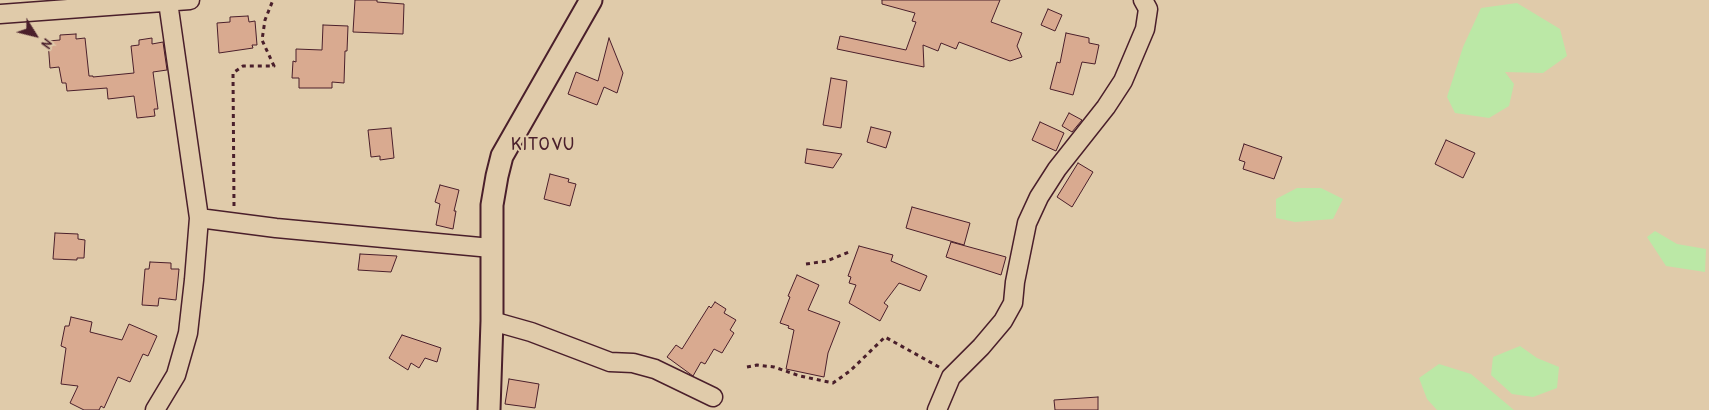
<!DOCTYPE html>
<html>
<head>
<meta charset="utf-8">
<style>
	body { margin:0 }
	#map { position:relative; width:1709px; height:410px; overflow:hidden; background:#e0cbaa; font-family:"Patrick Hand",sans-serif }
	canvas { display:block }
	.north { position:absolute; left:10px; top:10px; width:50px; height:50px; -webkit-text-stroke:4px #e0cbaa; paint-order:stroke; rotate:126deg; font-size:14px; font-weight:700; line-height:20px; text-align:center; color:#4a1f2b }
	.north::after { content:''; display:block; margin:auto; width:18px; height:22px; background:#4a1f2b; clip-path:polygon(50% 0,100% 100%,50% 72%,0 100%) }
</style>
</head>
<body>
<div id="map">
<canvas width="1709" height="410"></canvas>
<div class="north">N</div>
</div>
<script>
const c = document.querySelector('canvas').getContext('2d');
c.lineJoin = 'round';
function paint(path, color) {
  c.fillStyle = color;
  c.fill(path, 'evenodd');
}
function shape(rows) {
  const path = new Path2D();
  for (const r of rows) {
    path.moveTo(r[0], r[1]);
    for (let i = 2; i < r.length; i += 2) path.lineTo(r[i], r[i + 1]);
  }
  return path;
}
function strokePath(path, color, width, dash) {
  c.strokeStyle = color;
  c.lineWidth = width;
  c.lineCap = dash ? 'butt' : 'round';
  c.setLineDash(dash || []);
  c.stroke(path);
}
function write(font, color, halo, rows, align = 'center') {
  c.font = font + ' "Patrick Hand",sans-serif';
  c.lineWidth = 4;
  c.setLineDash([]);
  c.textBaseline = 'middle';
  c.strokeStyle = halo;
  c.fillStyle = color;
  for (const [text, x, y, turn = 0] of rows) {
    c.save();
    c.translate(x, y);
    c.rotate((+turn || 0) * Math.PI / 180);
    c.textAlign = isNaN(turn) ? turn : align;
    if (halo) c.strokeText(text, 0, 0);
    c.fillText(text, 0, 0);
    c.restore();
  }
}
paint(shape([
	[1517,3,1560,29,1567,56,1543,73,1505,72,1514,84,1509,106,1489,118,1455,113,1447,97,1463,47,1481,8],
	[1297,188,1321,188,1343,199,1333,219,1295,222,1276,218,1276,199],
	[1655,231,1677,244,1706,249,1705,272,1666,266,1647,237],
	[1520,346,1537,358,1559,367,1557,388,1533,397,1512,394,1491,375,1493,357],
	[1439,364,1471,374,1514,410,1437,410,1427,399,1419,378]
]), '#bbe8a6');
const building = shape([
	[355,0,377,0,377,2,404,4,403,34,353,32,355,0],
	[882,0,1000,0,991,22,1022,33,1017,46,1022,57,1010,61,959,42,956,49,941,43,938,51,923,45,924,67,837,49,840,36,906,50,916,22,912,21,915,13,882,4,882,0],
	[1048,9,1062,15,1055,31,1041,25,1048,9],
	[248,16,249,22,255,21,257,45,252,45,253,48,219,53,217,23,230,22,230,17,248,16],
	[323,25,348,26,347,51,345,51,344,83,332,82,332,88,299,88,299,78,292,78,293,61,296,62,296,49,322,50,323,25],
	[1066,33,1089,38,1089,43,1099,45,1095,64,1082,62,1073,95,1050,89,1057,62,1060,63,1066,33],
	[76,34,76,39,85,38,89,76,93,76,93,77,134,73,131,46,139,45,139,40,152,38,152,44,163,42,167,70,153,72,158,109,154,109,155,116,137,118,134,96,108,99,107,88,67,91,66,83,62,83,59,67,50,68,48,41,60,40,60,35,76,34],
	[609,38,623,73,617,93,604,87,597,105,568,94,576,72,598,81,609,38],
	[831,78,847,81,841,128,823,125,831,78],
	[1069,113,1082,120,1072,132,1062,126,1069,113],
	[1040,122,1064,133,1056,151,1032,140,1040,122],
	[871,127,891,132,886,148,867,142,871,127],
	[391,128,394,158,380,160,380,156,371,157,368,130,391,128],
	[1446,140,1475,153,1463,178,1435,164,1446,140],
	[1244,144,1282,157,1274,179,1243,169,1245,162,1239,160,1244,144],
	[807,149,842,154,833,168,805,163,807,149],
	[1078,163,1093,172,1072,207,1057,197,1078,163],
	[550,174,569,179,568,182,576,184,570,206,544,199,550,174],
	[440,185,459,190,454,211,456,211,453,229,436,225,440,204,435,202,440,185],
	[912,207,970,223,964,245,906,228,912,207],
	[55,233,78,234,78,239,85,240,84,258,77,258,77,260,53,259,55,233],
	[951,242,1006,257,1001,275,946,257,951,242],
	[859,246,893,255,891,261,927,276,920,291,899,283,884,303,888,306,880,321,849,303,856,285,849,283,851,277,848,276,859,246],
	[360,254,397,256,391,272,358,270,360,254],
	[150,262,171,263,171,269,179,269,176,300,159,298,158,306,142,305,145,269,149,269,150,262],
	[797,275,819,285,808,310,840,322,828,353,824,377,786,369,794,330,788,328,789,326,780,323,790,297,788,296,797,275],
	[715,302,726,309,724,313,736,320,730,330,734,333,722,353,714,349,705,364,701,362,693,376,667,357,676,345,682,349,709,306,711,308,715,302],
	[71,317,92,322,90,332,122,340,129,324,157,336,148,356,143,354,130,382,118,377,104,408,101,406,99,410,84,410,70,403,78,386,61,384,66,348,61,346,65,326,69,326,71,317],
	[402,335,441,348,437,362,425,358,419,368,411,363,408,370,389,358,402,335],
	[509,379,539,384,535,408,505,404,509,379],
	[1098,397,1098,410,1055,410,1054,400,1098,397]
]);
paint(building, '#d9aa90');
strokePath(building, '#4a1f2b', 1);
const minor = shape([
	[0,14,190,0],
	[199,218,276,228,491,248],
	[492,321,531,332,610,362,633,363,655,369,713,397],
	[155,410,176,375,188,333,194,280,199,218,168,2],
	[937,410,951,377,981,347,1003,321,1013,303,1015,282,1027,223,1039,197,1057,169,1106,107,1123,81,1145,29,1148,9,1143,0]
]);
const tertiary = shape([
	[489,410,492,321,492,205,497,176,502,156,591,0]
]);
strokePath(minor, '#4a1f2b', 21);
strokePath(tertiary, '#4a1f2b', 25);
strokePath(shape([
	[234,206,233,73,243,66,274,66,262,40,265,20,273,0],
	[806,264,827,261,849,252],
	[747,367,757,365,774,367,800,376,833,383,850,371,885,337,939,367]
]), '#4a1f2b', 3, [4, 4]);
strokePath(minor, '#e0cbaa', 18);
strokePath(tertiary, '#e0cbaa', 21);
c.letterSpacing = '1px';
write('20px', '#4a1f2b', '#e0cbaa', [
	["KITOVU",543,145]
]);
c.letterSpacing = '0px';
</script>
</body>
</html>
